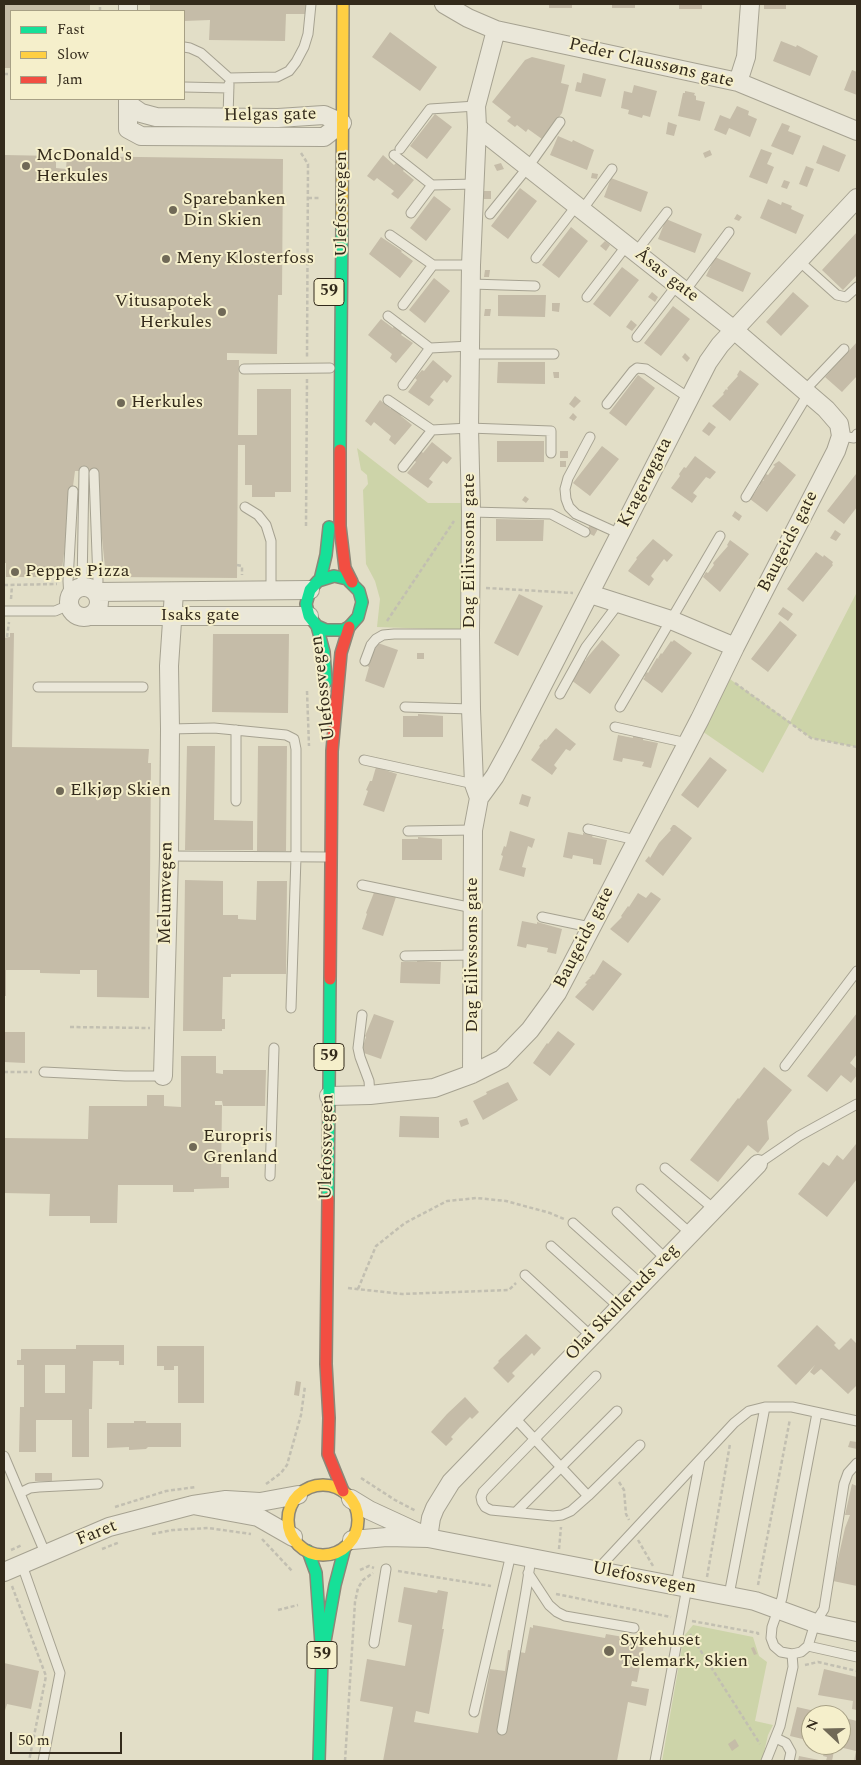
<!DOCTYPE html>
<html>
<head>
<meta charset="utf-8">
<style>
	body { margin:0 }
	#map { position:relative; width:861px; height:1765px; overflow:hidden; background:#e2dec7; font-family:Spectral,serif }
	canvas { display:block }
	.frame { position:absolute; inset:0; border:5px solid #332a1b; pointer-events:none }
	.legend { position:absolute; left:10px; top:10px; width:175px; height:90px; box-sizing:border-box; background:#f5efcb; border:1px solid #a7a085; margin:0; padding:6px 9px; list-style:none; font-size:15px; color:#332a1b }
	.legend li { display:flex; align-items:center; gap:10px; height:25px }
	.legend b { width:25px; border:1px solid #a7a085 }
	.north { position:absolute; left:801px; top:1705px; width:50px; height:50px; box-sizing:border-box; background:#f5efcb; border:1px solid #a7a085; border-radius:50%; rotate:291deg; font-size:14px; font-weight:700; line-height:20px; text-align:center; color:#332a1b }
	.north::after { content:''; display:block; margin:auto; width:18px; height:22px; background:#706957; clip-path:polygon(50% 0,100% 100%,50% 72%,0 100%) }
	.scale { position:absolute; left:10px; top:1732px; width:112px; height:22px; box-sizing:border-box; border:2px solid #332a1b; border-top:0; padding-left:6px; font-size:15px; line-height:18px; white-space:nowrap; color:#332a1b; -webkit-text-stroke:4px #f5efcb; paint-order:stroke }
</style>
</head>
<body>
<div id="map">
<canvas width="861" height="1765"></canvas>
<div class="frame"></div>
<ul class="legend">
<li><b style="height:6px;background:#16e098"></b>Fast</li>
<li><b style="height:6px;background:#ffcf43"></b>Slow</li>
<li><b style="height:6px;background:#f24e42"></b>Jam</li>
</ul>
<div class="north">N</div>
<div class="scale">50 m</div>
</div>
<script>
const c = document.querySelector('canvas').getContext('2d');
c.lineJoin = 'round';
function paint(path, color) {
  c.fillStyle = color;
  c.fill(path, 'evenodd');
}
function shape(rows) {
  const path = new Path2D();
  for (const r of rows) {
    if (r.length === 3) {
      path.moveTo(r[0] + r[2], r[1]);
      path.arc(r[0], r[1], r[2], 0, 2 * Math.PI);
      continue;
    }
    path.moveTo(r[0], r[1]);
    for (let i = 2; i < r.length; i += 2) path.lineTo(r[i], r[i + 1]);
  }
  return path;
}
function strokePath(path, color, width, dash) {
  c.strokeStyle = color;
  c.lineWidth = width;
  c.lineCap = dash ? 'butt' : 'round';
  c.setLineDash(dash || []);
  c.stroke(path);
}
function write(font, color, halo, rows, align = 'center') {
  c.font = font + ' Spectral,serif';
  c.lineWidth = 4;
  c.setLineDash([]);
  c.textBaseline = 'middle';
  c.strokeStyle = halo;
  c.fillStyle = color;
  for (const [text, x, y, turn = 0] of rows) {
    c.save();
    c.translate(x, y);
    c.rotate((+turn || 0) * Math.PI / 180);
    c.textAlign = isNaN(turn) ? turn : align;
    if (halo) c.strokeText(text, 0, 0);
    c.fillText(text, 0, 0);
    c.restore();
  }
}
paint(shape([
	[357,448,428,503,464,503,464,630,377,627,380,599,375,581,366,564,363,490,368,484,367,475,361,470],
	[857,592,857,747,811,738,790,723,763,773,699,729,727,677,790,722],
	[693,1625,753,1637,759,1656,767,1662,755,1721,773,1725,768,1735,762,1761,662,1761,684,1636]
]), '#cdd4a9');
paint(shape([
	[4,4,90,4,90,11,11,11,11,68,4,68],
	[150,4,306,4,305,14,286,14,285,41,209,40,210,20,184,21,184,11,150,11],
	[549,4,572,4,572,8,549,8],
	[612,4,635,4,635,8,612,8],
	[679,4,702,4,702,9,679,9],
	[764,4,786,4,786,9,764,9],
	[390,32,437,67,420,91,372,57],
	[781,41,796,47,797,45,818,56,810,76,773,61],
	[532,57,565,65,561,83,569,85,562,113,542,139,528,129,526,132,517,125,515,127,507,121,511,117,492,102,525,60],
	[852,70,857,72,857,95,844,90],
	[583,73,606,79,601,97,575,91,577,82,581,83],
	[634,85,657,91,650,117,643,115,642,118,628,114,629,110,621,108,624,91,632,93],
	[685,91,695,93,694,95,696,96,696,100,705,102,700,121,678,116,683,93,685,93],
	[737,106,749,111,748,115,757,119,750,137,729,128,726,135,714,130,720,115,730,119],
	[435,114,452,127,427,159,410,146],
	[668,122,677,125,674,136,666,134],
	[782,123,790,126,788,131,801,136,793,155,771,146],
	[558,136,572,142,573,140,594,150,587,170,550,155],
	[823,145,846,155,839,172,816,163],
	[761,149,772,153,767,164,774,167,767,184,749,177],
	[710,150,712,155,705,158,703,153],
	[4,155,56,156,56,168,66,169,67,156,283,159,282,295,278,295,277,354,227,353,227,360,239,360,238,435,257,435,257,389,291,389,291,492,275,492,275,497,252,497,252,485,245,485,245,445,238,445,237,578,116,577,112,575,105,567,95,471,75,471,62,569,59,573,50,577,6,577,6,563,4,563],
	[383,155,394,165,396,163,404,169,403,171,414,180,398,199,391,194,394,191,377,178,374,181,367,176],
	[501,163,504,169,497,171,494,165],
	[806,166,814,169,807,187,799,184],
	[592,173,598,174,597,179,591,178],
	[611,178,648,192,641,212,604,197],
	[784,180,790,182,787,189,781,187],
	[520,188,537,201,508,239,491,226],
	[484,191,491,191,491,199,484,199],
	[434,196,451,209,426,241,410,228],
	[768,199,781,205,782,202,792,206,791,209,804,215,796,234,760,218],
	[737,214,742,217,739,221,734,219],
	[666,219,702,234,695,253,658,239],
	[571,227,588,241,559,278,542,265],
	[857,232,857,275,843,290,822,270],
	[381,237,402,251,401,252,413,261,400,278,369,254],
	[605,241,610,245,606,251,600,246],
	[715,257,751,273,743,292,706,276],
	[622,267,639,280,610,317,593,304],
	[485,270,490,270,489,277,484,277],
	[434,278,450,291,425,323,409,310],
	[652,292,658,297,655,302,648,297],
	[793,292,809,306,781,336,766,322],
	[498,295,546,295,545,317,498,316],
	[552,303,560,303,559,312,552,311],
	[673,306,690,319,661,356,644,343],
	[485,309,491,309,490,316,484,316],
	[381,319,393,328,394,325,403,332,401,335,413,343,396,363,390,358,392,354,368,335],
	[631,320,637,325,632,331,626,327],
	[857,342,857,376,842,392,825,377],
	[685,353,690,358,687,362,682,357],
	[433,360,452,376,447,383,444,380,430,397,434,400,429,406,408,392,417,380,415,378,422,370,424,371],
	[498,362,545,362,545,384,497,383],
	[740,370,759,384,730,421,712,406,724,394,723,393,726,389,727,390,728,389,727,388,738,376,737,375],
	[553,372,559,372,559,378,554,378],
	[638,375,655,388,626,426,609,413],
	[575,396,581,401,574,408,569,404],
	[380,400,391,409,393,407,402,414,401,416,412,425,395,445,389,440,391,436,374,422,371,426,365,421],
	[573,413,577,417,574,421,569,418],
	[709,422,716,427,709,436,702,431],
	[497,441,544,441,544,462,497,462],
	[432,442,452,458,447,464,443,461,429,479,433,482,428,488,407,473,416,462,414,460,421,451,423,453],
	[602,446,619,459,590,496,573,483],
	[560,451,568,451,568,458,560,458],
	[695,456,716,472,710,479,706,477,693,493,697,496,692,503,671,488,680,476,679,474,684,467,686,468],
	[560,461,566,461,566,467,560,467],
	[779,461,796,475,767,512,750,499,752,493,754,494,760,485,759,484,762,480,764,481,763,479,766,474,768,475,775,466,773,465],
	[856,474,857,507,844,524,827,511],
	[525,496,529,499,526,503,522,500],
	[735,511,742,516,739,521,732,516],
	[496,519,544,520,543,541,496,541],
	[590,525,598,529,594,536,586,532],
	[835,530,841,534,836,541,830,538],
	[653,539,673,555,667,562,664,559,651,576,654,579,649,586,628,571,637,559,636,558],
	[730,540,749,554,720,592,703,577,706,572,708,573,714,565,713,563,728,546,727,545],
	[816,552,823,557,824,555,833,562,832,564,833,565,803,602,787,589],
	[519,594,543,606,518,656,494,643],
	[783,607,793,614,788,621,778,614],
	[780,621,797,635,768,672,751,659],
	[10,633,14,633,12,747,149,749,148,763,151,763,149,998,97,997,97,970,80,970,80,974,40,973,40,970,6,970,6,996,4,996,4,638,10,637],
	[213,634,289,634,288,713,212,712],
	[602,640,620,655,590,694,571,680,585,660,586,661,586,659],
	[674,640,692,653,662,693,643,679,645,677,644,676,647,672,648,673,657,658,659,659,658,658,661,653,662,654,671,641,672,642],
	[378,643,398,650,384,688,365,681,369,667,367,666],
	[417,653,424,653,424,659,417,659],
	[418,714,443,716,443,737,403,737,403,716,418,716],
	[556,728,576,744,570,751,566,749,554,765,557,768,552,775,531,760,540,747,539,746,545,739,546,740],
	[618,735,633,738,633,736,643,738,643,740,658,743,651,768,642,766,644,762,623,758,622,762,613,760],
	[187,746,215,746,214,820,253,821,253,850,185,850],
	[258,746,287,746,286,851,257,851],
	[710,757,727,770,698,808,681,795],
	[376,767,397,774,384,812,363,805,368,791,366,790,370,781,372,781],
	[522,794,531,797,528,807,519,804],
	[673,825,675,825,692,838,663,876,645,861,649,856,650,858,659,843,671,830,670,829],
	[510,831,535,839,532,848,528,846,522,867,526,868,524,877,499,870,503,856,501,855,504,846,506,847],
	[568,832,583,835,583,833,593,835,592,837,607,840,601,865,593,864,593,859,573,855,572,859,563,857],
	[418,837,442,839,442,860,402,860,402,839,418,839],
	[185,880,223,881,223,915,238,915,238,919,256,920,257,881,287,881,286,974,231,974,231,977,223,977,222,1019,225,1019,225,1029,222,1029,222,1031,183,1031],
	[375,890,396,897,383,936,362,929,367,914,366,913],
	[651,892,661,899,628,943,610,929,622,917,621,916,628,906,629,907,638,893,646,898],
	[522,921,537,924,537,922,562,929,556,954,547,952,548,948,527,944,526,948,517,946],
	[603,960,622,974,593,1011,575,997,587,984,585,983,589,979,591,979,589,978,593,974,594,975],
	[417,961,441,962,440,984,400,983,401,962,417,962],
	[857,1013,857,1054,850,1063,857,1069,857,1075,851,1083,841,1075,827,1092,807,1076],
	[374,1014,394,1021,381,1059,361,1052,366,1037,365,1036],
	[558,1031,575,1044,550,1076,533,1063,547,1043,548,1044],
	[4,1032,25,1032,25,1063,4,1062],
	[181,1056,216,1056,216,1073,223,1074,223,1070,266,1070,265,1106,223,1106,222,1101,215,1101,215,1105,222,1105,221,1177,229,1177,229,1188,194,1189,194,1192,173,1192,173,1185,118,1185,117,1223,90,1223,90,1216,49,1216,50,1194,4,1193,4,1138,88,1139,89,1106,147,1106,147,1095,164,1095,164,1106,181,1107],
	[764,1067,792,1090,767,1121,769,1139,758,1153,748,1145,718,1182,690,1160,738,1098,739,1099],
	[508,1082,518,1100,483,1120,473,1101,487,1094,486,1092],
	[400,1116,439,1117,439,1138,399,1137],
	[467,1118,469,1124,461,1127,459,1121],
	[856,1144,857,1145,857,1179,827,1217,798,1194,823,1162,829,1166,837,1155,843,1160],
	[817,1325,836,1343,834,1345,839,1350,851,1338,857,1344,857,1385,848,1394,821,1369,814,1375,810,1372,815,1365,796,1385,777,1366],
	[526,1334,541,1348,534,1356,532,1353,512,1373,515,1376,508,1383,493,1368,499,1362,498,1361],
	[76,1345,124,1345,124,1365,119,1365,119,1361,93,1361,92,1409,89,1409,89,1457,72,1457,72,1420,36,1420,36,1452,19,1452,20,1407,24,1407,24,1365,17,1365,17,1360,21,1360,21,1349,76,1349],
	[45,1365,65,1365,65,1393,45,1393],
	[157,1346,204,1346,204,1403,178,1403,178,1366,174,1366,174,1370,164,1370,164,1366,157,1366],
	[296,1381,301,1382,299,1396,294,1395],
	[465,1397,479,1412,472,1419,470,1417,460,1427,451,1437,453,1439,446,1446,431,1432,447,1414],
	[134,1421,146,1421,146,1423,181,1423,181,1447,148,1447,146,1449,129,1450,129,1447,107,1448,107,1423,134,1423],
	[850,1441,857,1442,857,1449,848,1447],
	[35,1473,52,1473,52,1481,35,1481],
	[852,1484,857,1486,857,1586,833,1581,845,1528,850,1515,845,1515],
	[404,1587,437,1593,438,1590,448,1592,442,1629,444,1629,429,1714,416,1711,414,1722,478,1733,490,1669,505,1671,508,1650,525,1653,530,1627,533,1628,533,1625,605,1638,606,1634,635,1639,634,1643,644,1645,637,1682,632,1681,631,1686,649,1689,646,1706,628,1702,617,1761,383,1761,393,1707,360,1701,367,1659,405,1666,412,1625,398,1622],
	[754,1647,757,1654,754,1655,751,1648],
	[4,1663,39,1671,31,1709,7,1704,4,1714],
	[824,1669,857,1677,857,1710,852,1709,853,1701,818,1695],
	[797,1707,828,1714,811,1715,811,1741,790,1736],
	[841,1717,857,1721,857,1761,854,1761,856,1751,835,1746,832,1761,826,1761,827,1757,823,1756,825,1750,828,1750,830,1745,841,1745],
	[735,1739,739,1746,732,1751,728,1744],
	[799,1756,819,1760,819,1761,798,1761]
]), '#c5bca8');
const lane = shape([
	[184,47,190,48,201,53,229,78,277,77,289,71,296,62,304,47,308,34,311,4],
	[184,87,229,88],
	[228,117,229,84],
	[400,149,430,109,476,106],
	[394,155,432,185,475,184],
	[582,210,612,169],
	[411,213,432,185],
	[490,214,528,167,560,122],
	[390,235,433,265,471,265],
	[636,252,667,212],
	[536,258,577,205],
	[799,261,837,295,846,297,857,287],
	[471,284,535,286],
	[685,291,729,232],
	[587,297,627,245],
	[403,305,433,265],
	[388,316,430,348,471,346],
	[637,337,677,285],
	[470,354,554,354],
	[244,369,330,368],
	[403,385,430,348],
	[804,391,844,349],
	[388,400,432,430,469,428,551,431,551,453],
	[607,404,633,371,637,368,646,369,689,398],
	[841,436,854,438,857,434],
	[590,437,568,478,565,489,566,499,569,507,576,514,620,534],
	[403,467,432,430],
	[94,473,98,581,96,592],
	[746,497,808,394],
	[245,507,258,515,266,525,271,541,271,591],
	[471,512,551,514,585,532],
	[82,587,84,471],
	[69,598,68,581,73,491],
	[4,611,55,611,69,605],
	[365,661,371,645,376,639,383,635,394,634,470,634],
	[38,687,143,687],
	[560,694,586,647,619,603],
	[405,707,471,709],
	[620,707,720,536],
	[615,727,687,743],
	[170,729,214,728,286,735,294,739,296,749,296,857,291,1008],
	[236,730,236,801],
	[364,760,474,784],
	[588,829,636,840],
	[408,831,473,830],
	[169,856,328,857],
	[362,885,473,908],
	[542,917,590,927],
	[405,956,473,955],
	[362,1015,358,1048,360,1057,369,1081,370,1095],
	[785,1066,857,971],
	[44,1072,125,1076,163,1076],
	[758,1164,799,1136,857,1104],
	[665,1168,714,1209],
	[270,1176,274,1048],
	[641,1189,690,1233],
	[617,1212,666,1259],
	[573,1223,641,1284],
	[551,1246,619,1307],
	[525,1275,591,1336],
	[596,1376,483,1492,481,1497,482,1502,485,1507,491,1510,553,1516,562,1515,571,1511,588,1496,640,1445],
	[817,1413,782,1598,772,1627,771,1638,774,1646,781,1652,792,1654,801,1652,808,1646,815,1623,824,1609,844,1484,848,1473,857,1463],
	[513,1416,588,1496],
	[4,1456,46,1555],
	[20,1493,30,1488,39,1487,98,1484],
	[516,1512,617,1411],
	[22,1565,60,1673,43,1761],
	[597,1570,734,1423,749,1411,765,1407,792,1407,857,1421],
	[528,1573,549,1605,557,1612,565,1616,634,1628],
	[676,1585,700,1460],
	[729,1595,765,1407],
	[374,1643,386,1569],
	[808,1646,857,1657],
	[474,1712,511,1554],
	[502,1730,526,1591,531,1558],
	[776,1738,786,1743,791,1752,789,1761],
	[655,1761,687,1587],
	[766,1761,780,1726,793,1667,792,1654]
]);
const street = shape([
	[444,4,468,18,496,30,738,82,857,131],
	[128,11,128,4],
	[738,82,746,57,750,4],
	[128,99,128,129,141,136,324,137,342,123,324,115,278,118,156,117,141,113,128,104],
	[84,602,15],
	[96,592,310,590],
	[590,594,671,620,735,647],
	[92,616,309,616],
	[479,798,495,776,512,745,708,362,720,345,857,198],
	[472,1074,473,830,479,798,474,784,471,709,470,634,471,512,469,428,471,265,477,127,476,106,496,30],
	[163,1076,169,856,170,729,169,666,174,592],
	[329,1096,370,1095,434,1088,472,1074,502,1059,530,1030,557,993,700,719,735,647,836,451,841,436,839,424,826,409,734,330,477,127],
	[351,1499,369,1510,421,1534],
	[293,1537,258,1517,193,1505,226,1500,260,1502,298,1495],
	[428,1538,431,1518,435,1508,451,1482,758,1164],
	[352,1540,387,1537,428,1538,755,1601,815,1623,857,1632],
	[4,1572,109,1527,193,1505]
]);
const fast = shape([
	[340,450,342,225],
	[320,580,326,555,329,527],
	[317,626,326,630,343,630,349,627,358,617,362,602,359,591,347,579,334,576,318,581,310,590,306,604,309,616,317,626,324,652,326,682],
	[328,1198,330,979],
	[308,1551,316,1573,322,1658,335,1585,345,1547],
	[319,1761,322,1658]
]);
const slow = shape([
	[342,225,343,4],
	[323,1520,35]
]);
const jam = shape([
	[340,450,340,526,345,568,352,582],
	[330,979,332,751,341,653,349,627],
	[328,1198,326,1364,329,1418,328,1454,343,1491]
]);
strokePath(lane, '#a6a291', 11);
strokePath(street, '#a6a291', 20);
strokePath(fast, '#8c8778', 14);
strokePath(slow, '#8c8778', 14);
strokePath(jam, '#8c8778', 14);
strokePath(shape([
	[100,11,100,4],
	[4,74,11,74],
	[301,153,308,164,307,358],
	[308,198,321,198],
	[306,526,307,379],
	[237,565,242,566,242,575],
	[4,585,57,584],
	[486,588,573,593],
	[11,599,12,585],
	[387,621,454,521],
	[7,637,9,622],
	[735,683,811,738,857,747],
	[307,691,309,746],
	[70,1027,150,1028],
	[4,1072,32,1072],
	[348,1288,402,1294,509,1290,516,1283],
	[358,1289,376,1246,405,1223,447,1201,477,1198,506,1201,550,1213,564,1219],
	[361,1478,395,1500,416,1511],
	[619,1482,624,1490,626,1514,629,1520],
	[266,1484,281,1473,287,1465,301,1415,305,1386],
	[115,1507,166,1491,196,1487],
	[152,1534,173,1530,208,1528,251,1534],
	[262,1539,293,1572],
	[638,1540,653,1566],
	[102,1549,120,1542],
	[559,1549,561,1527],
	[11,1550,22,1545],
	[360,1570,369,1566,374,1568],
	[398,1571,491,1586],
	[707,1577,730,1444],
	[758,1585,790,1419],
	[12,1586,46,1676,29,1761],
	[556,1594,671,1617],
	[278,1610,298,1605],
	[692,1621,758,1633,758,1635],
	[690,1634,760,1744],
	[805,1665,818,1662,857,1671],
	[345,1761,355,1602,358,1588,363,1580,373,1573]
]), '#c2bfb1', 2.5, [4, 2.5]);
strokePath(lane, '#eae7d9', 9);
strokePath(street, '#eae7d9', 18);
strokePath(fast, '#16e098', 11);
strokePath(slow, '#ffcf43', 11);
strokePath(jam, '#f24e42', 11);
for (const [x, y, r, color] of [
	[26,166,5,"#706957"],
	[173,210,5,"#706957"],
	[166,259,5,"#706957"],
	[222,312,5,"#706957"],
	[121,403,5,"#706957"],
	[15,572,5,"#706957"],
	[60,791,5,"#706957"],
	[193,1147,5,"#706957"],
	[609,1651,6,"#706957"]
]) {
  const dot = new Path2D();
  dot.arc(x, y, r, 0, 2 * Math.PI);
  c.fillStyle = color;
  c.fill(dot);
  strokePath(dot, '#f5efcb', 2);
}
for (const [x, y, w] of [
	[329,292,30],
	[329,1057,30],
	[322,1655,30]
]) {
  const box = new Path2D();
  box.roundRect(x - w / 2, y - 13.5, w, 27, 4);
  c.fillStyle = '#f5efcb';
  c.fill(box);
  strokePath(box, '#332a1b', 1);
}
write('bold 16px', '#332a1b', null, [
	["59",329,292],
	["59",329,1057],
	["59",322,1655]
]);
write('18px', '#332a1b', '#f5efcb', [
	["Peder Claussøns gate",651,64,13],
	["Helgas gate",270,116,-1],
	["Ulefossvegen",342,204,-90],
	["Åsas gate",666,276,38],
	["Kragerøgata",646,483,-63],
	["Baugeids gate",789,542,-63],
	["Dag Eilivssons gate",470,551,-90],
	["Isaks gate",200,616],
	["Ulefossvegen",324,688,-97],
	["Melumvegen",167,893,-89],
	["Baugeids gate",585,938,-63],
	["Dag Eilivssons gate",473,955,-90],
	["Ulefossvegen",328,1147,-89],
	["Olai Skulleruds veg",623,1303,-46],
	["Faret",97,1534,-22],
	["Ulefossvegen",644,1579,11]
]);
write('18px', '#332a1b', '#f5efcb', [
	["McDonald's",36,156],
	["Herkules",36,177],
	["Sparebanken",183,200],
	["Din Skien",183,221],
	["Meny Klosterfoss",176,259],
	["Vitusapotek",212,302,"right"],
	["Herkules",212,323,"right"],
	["Herkules",131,403],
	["Peppes Pizza",25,572],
	["Elkjøp Skien",70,791],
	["Europris",203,1137],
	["Grenland",203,1158],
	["Sykehuset",620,1641],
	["Telemark, Skien",620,1662]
], 'left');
</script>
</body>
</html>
